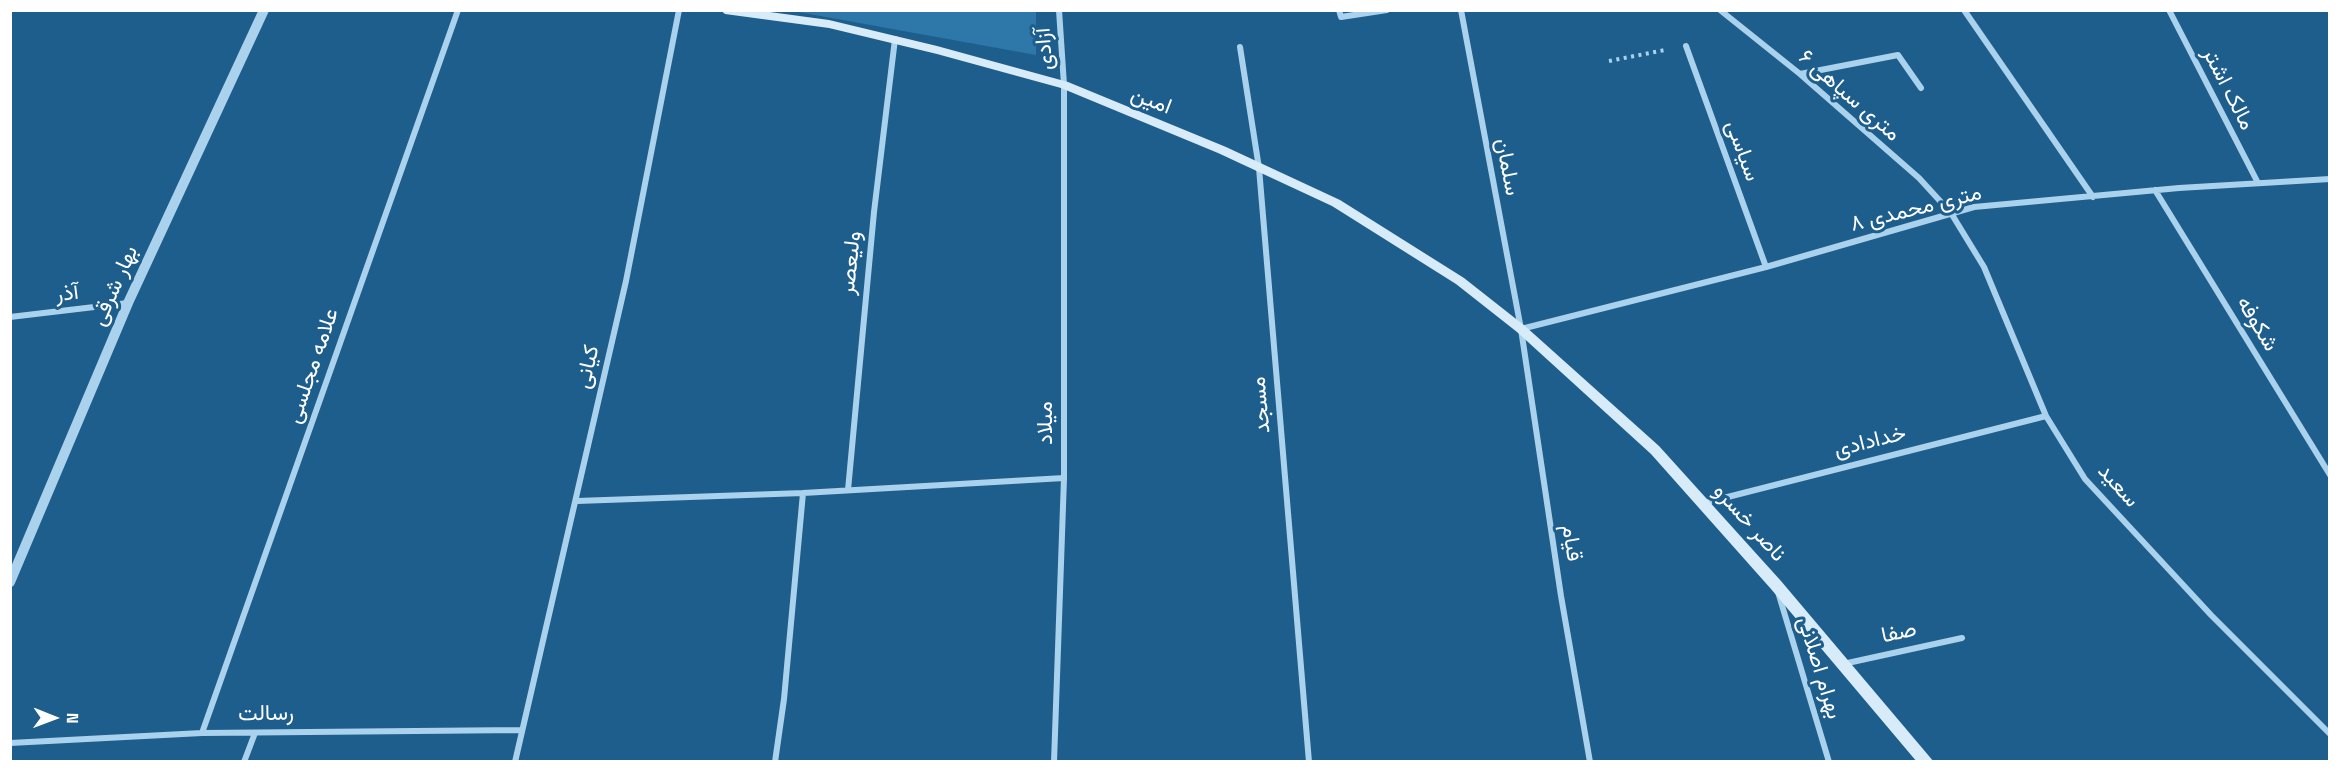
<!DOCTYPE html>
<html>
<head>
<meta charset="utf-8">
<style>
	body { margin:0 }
	#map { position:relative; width:2340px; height:772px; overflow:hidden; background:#1e5e8d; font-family:"Space Grotesk",sans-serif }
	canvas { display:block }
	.frame { position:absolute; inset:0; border:12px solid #fff; pointer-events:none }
	.north { position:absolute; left:24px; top:688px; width:60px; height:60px; -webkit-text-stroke:4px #1e5e8d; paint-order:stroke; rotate:91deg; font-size:16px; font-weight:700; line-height:24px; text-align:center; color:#fff }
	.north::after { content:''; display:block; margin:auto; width:21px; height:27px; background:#fff; clip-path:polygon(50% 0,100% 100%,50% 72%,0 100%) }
</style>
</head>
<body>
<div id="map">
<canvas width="2340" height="772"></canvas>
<div class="frame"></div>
<div class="north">N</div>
</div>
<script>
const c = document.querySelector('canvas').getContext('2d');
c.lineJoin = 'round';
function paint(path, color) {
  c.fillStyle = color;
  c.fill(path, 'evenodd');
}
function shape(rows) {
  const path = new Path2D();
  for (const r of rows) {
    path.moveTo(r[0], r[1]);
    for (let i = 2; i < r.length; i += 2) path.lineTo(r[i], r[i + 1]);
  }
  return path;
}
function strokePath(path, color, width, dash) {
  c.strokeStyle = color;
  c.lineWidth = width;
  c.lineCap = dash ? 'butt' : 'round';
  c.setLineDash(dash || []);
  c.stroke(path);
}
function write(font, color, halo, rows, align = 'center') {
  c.font = font + ' "Space Grotesk",Vazirmatn,sans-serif';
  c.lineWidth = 6;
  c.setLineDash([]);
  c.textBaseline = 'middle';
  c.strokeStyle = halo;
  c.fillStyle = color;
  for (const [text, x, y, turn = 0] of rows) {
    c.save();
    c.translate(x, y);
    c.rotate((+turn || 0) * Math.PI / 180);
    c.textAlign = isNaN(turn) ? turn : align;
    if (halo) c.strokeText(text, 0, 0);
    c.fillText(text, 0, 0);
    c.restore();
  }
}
paint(shape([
	[793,11,1036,11,1036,55]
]), '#2e77a9');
strokePath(shape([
	[1609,61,1665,50]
]), '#abd2ed', 4, [3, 4.5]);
strokePath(shape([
	[1339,10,1341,17,1387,10],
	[1461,10,1521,329,1561,596,1590,762],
	[1720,10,1800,74,1919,178,1951,213,1984,267,2046,416,2085,479,2211,615,2330,734],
	[1964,10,2093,197],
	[2169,10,2258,183],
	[1686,46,1766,267],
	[1240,47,1259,168,1309,762],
	[1800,74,1898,55,1921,88],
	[2155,190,2330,475],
	[10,317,128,303],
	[1521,329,1766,267,1974,207,2179,188,2330,179],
	[848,490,874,212,895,39],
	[577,501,803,493,1064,478],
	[1704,503,2046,416],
	[1778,592,1829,762],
	[1843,664,1962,638],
	[202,733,458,10],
	[10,743,202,733,522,730],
	[244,762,255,733],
	[515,762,626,281,679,10],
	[775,762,784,699,803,493],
	[1054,762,1064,478,1064,85,1059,10]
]), '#abd2ed', 6);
strokePath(shape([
	[10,582,128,303,264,10]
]), '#abd2ed', 10);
paint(shape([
	[720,10,755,10,829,20,937,46,1068,82,1226,147,1340,200,1464,278,1525,326,1659,446,1781,581,1934,762,1917,762,1771,589,1651,454,1517,332,1456,284,1332,206,1218,153,1061,88,937,54,829,28,725,14,720,10]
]), '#d7ebf9');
write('22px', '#fff', '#1e5e8d', [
	["آزادی",1045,49,-94],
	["مالک اشتر",2228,89,63],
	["۶ متری سپاهی",1849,96,41],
	["امین",1151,101,21],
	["سیاسی",1742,151,70],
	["سلمان",1507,167,79],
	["۸ متری محمدی",1916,209,-14],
	["ولیعصر",851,263,-84],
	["بهار شرقی",115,286,-66],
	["آذر",67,294,-7],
	["شکوفه",2257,324,59],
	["علامه مجلسی",313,366,-71],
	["کیانی",588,367,-77],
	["مسجد",1261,405,-95],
	["میلاد",1046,423,-90],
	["خدادادی",1870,442,-14],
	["سعید",2118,486,48],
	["ناصر خسرو",1749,523,48],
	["قیام",1571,543,81],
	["صفا",1899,633,-12],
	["بهرام اصلانی",1819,668,73],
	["رسالت",266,714,-1]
]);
</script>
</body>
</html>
